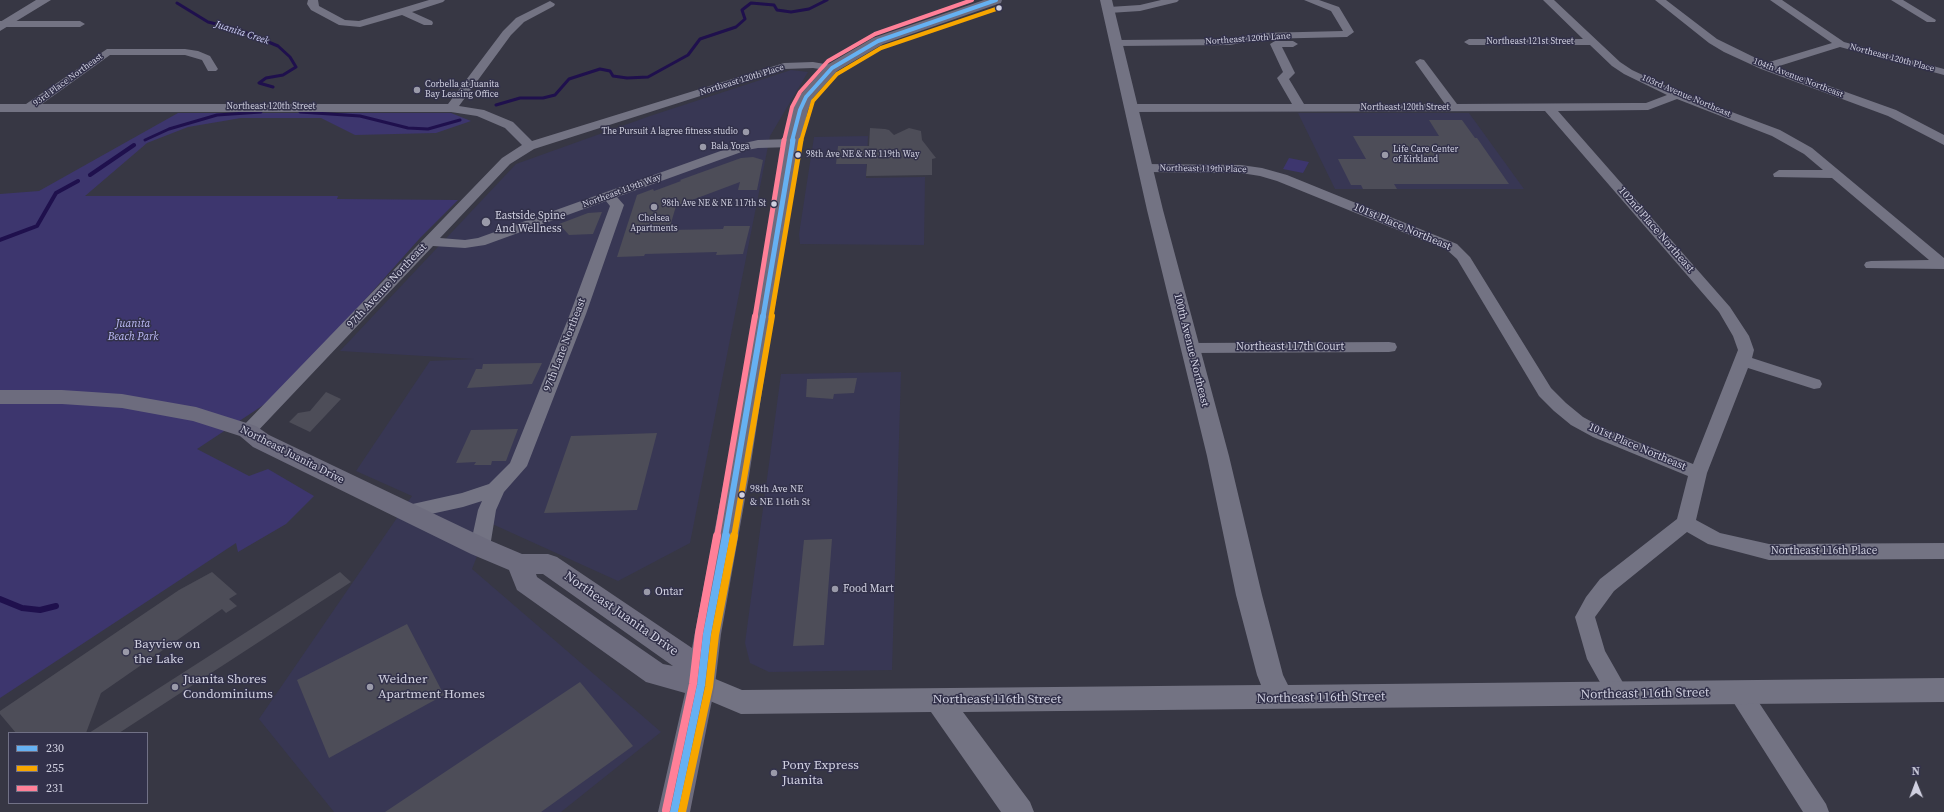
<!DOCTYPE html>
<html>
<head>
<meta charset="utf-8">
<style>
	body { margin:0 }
	#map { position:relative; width:1944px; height:812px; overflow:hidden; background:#373744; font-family:"Source Serif 4",serif }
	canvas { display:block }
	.legend { position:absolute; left:8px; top:732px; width:140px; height:72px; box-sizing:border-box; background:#32314a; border:1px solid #717186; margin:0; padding:5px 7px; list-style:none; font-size:12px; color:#d0d0e0 }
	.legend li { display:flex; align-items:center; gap:8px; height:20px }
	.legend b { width:20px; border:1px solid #717186 }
	.north { position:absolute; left:1896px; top:764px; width:40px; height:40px; -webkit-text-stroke:3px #32314a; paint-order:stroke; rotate:359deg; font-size:11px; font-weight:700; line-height:16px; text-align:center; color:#d0d0e0 }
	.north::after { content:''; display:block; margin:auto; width:14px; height:18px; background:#d0d0e0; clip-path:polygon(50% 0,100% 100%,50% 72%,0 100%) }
</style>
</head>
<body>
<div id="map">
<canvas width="1944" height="812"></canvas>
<ul class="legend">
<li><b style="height:5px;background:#66b1f2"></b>230</li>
<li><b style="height:5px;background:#f7a600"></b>255</li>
<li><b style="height:5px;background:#ff8098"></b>231</li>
</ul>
<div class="north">N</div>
</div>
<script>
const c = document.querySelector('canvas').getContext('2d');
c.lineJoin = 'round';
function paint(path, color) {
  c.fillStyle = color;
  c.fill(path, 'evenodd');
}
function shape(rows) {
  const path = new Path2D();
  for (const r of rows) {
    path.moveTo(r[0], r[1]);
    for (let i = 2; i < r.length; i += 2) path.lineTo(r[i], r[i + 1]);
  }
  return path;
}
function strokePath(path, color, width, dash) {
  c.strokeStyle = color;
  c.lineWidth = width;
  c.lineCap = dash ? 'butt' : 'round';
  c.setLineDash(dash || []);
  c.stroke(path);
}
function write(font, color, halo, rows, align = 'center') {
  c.font = font + ' "Source Serif 4",serif';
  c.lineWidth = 3;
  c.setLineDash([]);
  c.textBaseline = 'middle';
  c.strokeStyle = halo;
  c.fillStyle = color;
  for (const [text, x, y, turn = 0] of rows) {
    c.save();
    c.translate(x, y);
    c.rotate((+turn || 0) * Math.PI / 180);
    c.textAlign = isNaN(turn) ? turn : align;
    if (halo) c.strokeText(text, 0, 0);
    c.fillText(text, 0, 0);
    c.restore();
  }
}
paint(shape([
	[791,70,808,72,770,136,690,543,618,581,490,523,472,569,661,732,561,812,334,812,259,719,412,496,356,471,430,361,474,359,340,351,516,164,650,116],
	[1298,113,1469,113,1524,189,1335,189],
	[868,136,866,178,925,177,924,245,800,244,799,234,814,137],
	[901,372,892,670,769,672,750,663,745,643,781,374]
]), '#383754');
paint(shape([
	[178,113,451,113,471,121,436,133,355,135,321,118,241,118,188,127,147,143,85,196,338,196,337,199,458,200,420,238,346,321,268,402,197,449,249,476,268,469,314,496,286,524,238,552,236,543,0,698,0,194,39,191],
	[1289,158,1309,162,1303,173,1283,169]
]), '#3d366e');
strokePath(shape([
	[177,3,208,22,237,29,278,46,290,57,296,67,283,75,266,78,259,83,273,87],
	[496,105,520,98,543,98,555,95,569,79,600,69,610,71,613,76,627,78,648,77,688,55,700,39,736,27,745,19,742,10,751,3,774,5,777,10,791,12,809,9,827,0],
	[300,112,360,116,408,128,428,129,460,120],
	[145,140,169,129,217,115,261,112]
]), '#1f104d', 3);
strokePath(shape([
	[90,175,134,145],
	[0,240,37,226,56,193,78,181]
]), '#1f104d', 4);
strokePath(shape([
	[0,599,22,608,40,610,56,606]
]), '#1f104d', 6);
paint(shape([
	[1429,120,1462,120,1475,138,1477,138,1509,184,1394,184,1397,189,1363,189,1361,185,1351,185,1338,159,1366,159,1353,136,1439,136],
	[870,128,885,129,889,130,894,135,909,128,921,131,922,140,936,158,932,159,932,175,866,176,867,164,836,164,838,146,869,146],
	[753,157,763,160,757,190,738,190,740,182,676,206,669,230,723,229,724,226,750,226,743,254,716,255,717,252,645,254,644,256,617,257,637,195,653,189,654,191,681,181,680,180,741,158],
	[602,212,593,234,569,235,559,224,588,213],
	[542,363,532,384,467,388,476,369,482,369,483,364],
	[857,378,854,393,834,394,833,399,806,397,807,379],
	[326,392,341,399,310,432,289,422,298,413,310,411],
	[518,429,506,461,492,461,491,465,474,465,476,462,456,463,471,430],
	[657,433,637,510,544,513,571,436],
	[832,539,824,645,793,646,804,540],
	[212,572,237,594,229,599,237,606,226,613,222,609,101,693,86,733,16,733,0,714,0,711,179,590],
	[340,572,351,582,119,733,89,733],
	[407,624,444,695,329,758,297,680],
	[580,682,633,746,541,812,385,812]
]), '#4d4d58');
paint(shape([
	[308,0,318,0,319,6,345,20,359,21,429,0,445,0,443,2,412,12,432,21,433,23,432,25,424,25,402,15,360,27,339,25,311,10,307,4,308,0],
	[1161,0,1179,0,1177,2,1140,11,1109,13,1104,10,1109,7,1140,5,1161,0],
	[1304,0,1319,0,1339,7,1354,32,1347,37,1262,39,1230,45,1117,46,1112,43,1117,40,1230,39,1262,33,1343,31,1331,11,1304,0],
	[1543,0,1554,0,1620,62,1632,70,1681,93,1780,130,1812,148,1944,258,1944,269,1866,268,1864,265,1866,262,1871,261,1929,260,1832,178,1774,177,1773,174,1779,170,1823,170,1804,154,1772,136,1677,99,1648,110,1558,111,1730,307,1749,336,1754,350,1752,358,1820,380,1822,384,1820,388,1814,389,1748,368,1707,473,1696,520,1720,533,1769,544,1944,543,1944,559,1769,560,1708,544,1687,532,1614,591,1595,617,1605,651,1630,695,1627,702,1619,705,1611,702,1587,659,1575,617,1586,597,1600,579,1677,519,1688,476,1593,437,1571,425,1554,411,1539,396,1457,259,1447,250,1277,181,1260,176,1241,173,1145,172,1139,168,1145,164,1241,165,1262,168,1287,175,1457,244,1470,257,1551,388,1566,403,1583,417,1605,429,1693,464,1738,350,1733,336,1719,312,1545,111,1132,112,1126,108,1132,104,1292,104,1277,78,1283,72,1270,44,1275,41,1293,41,1298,44,1293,47,1282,47,1295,73,1289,79,1304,104,1445,104,1415,62,1420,59,1424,60,1457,104,1632,103,1646,103,1667,95,1624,74,1612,66,1590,45,1469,45,1464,42,1469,39,1583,39,1543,0],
	[1655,0,1666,0,1717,39,1766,63,1832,43,1770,0,1782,0,1844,42,1944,69,1944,75,1840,47,1776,67,1896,110,1944,135,1944,145,1888,116,1761,69,1724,52,1709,43,1655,0],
	[1891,0,1903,0,1936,20,1935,22,1927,22,1891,0],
	[550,1,555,4,554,6,524,22,511,35,459,106,484,110,513,122,532,141,784,63,813,62,836,66,838,68,832,71,813,68,785,69,534,149,510,164,440,238,465,240,478,238,740,144,758,140,792,139,798,143,792,147,758,148,747,150,617,197,624,205,586,314,527,466,504,492,496,510,490,547,487,552,480,554,473,552,470,547,478,510,482,501,463,507,408,519,401,517,399,512,401,507,408,505,462,493,489,484,510,463,570,314,610,206,606,201,485,245,465,248,433,246,254,435,248,437,242,435,239,431,242,427,502,158,522,145,505,128,477,116,451,112,0,112,0,104,26,104,107,49,185,49,198,51,210,56,218,69,216,71,208,71,202,60,185,55,110,55,42,104,448,104,503,31,516,18,550,1],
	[0,21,80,21,85,24,80,27,0,27,0,21],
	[1389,342,1395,343,1397,347,1395,351,1389,352,1191,353,1185,352,1183,348,1185,344,1191,343,1389,342],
	[1740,683,1748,686,1826,804,1829,812,1803,812,1732,700,1729,693,1732,686,1740,683]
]), '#737383');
paint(shape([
	[36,0,51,0,0,31,0,22,36,0],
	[1100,0,1112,0,1163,210,1229,456,1262,595,1283,675,1288,685,1944,678,1944,702,963,712,1030,802,1034,812,1001,812,931,712,741,714,691,693,687,685,691,677,701,673,742,690,1261,685,1257,675,1236,595,1207,456,1147,210,1100,0]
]), '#737383');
paint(shape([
	[984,0,1002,0,1001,3,883,44,837,71,813,98,808,110,800,143,749,476,721,634,715,685,690,812,658,812,685,693,646,682,517,590,509,570,471,554,253,447,240,436,193,421,122,408,62,404,0,404,0,390,62,390,122,394,196,407,256,426,269,435,489,540,522,554,548,554,557,557,692,648,725,476,784,143,792,110,801,94,827,65,873,38,984,0],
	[536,574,543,574,673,666,663,664,537,577,536,574]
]), '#6d6c7e');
strokePath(shape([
	[792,141,800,110,806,97,832,68,878,41,996,0]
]), '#66b1f2', 4);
strokePath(shape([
	[763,317,793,140]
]), '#66b1f2', 5);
strokePath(shape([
	[725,537,763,316]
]), '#66b1f2', 6);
strokePath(shape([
	[674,812,701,685,707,634,726,536]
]), '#66b1f2', 8);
strokePath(shape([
	[801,141,813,101,837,74,881,48,999,8]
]), '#f7a600', 4);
strokePath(shape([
	[771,317,801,140]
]), '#f7a600', 5);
strokePath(shape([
	[734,537,772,316]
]), '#f7a600', 6);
strokePath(shape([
	[682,812,709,687,715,635,734,536]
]), '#f7a600', 8);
strokePath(shape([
	[784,141,792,107,800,92,828,61,875,34,972,0]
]), '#ff8098', 4);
strokePath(shape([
	[755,317,784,140]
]), '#ff8098', 5);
strokePath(shape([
	[717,537,755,316]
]), '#ff8098', 6);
strokePath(shape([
	[666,810,693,684,699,633,717,536]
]), '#ff8098', 8);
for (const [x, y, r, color] of [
	[999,8,3.5,"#d0d0e0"],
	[417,90,4,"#9a9aa9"],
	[746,132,4,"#9a9aa9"],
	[703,147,4,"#9a9aa9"],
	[798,155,3.5,"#d0d0e0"],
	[1385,155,4,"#9a9aa9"],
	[774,204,3.5,"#d0d0e0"],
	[654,207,4,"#9a9aa9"],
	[486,222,5,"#9a9aa9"],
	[742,495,3.5,"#d0d0e0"],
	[835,589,4,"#9a9aa9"],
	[647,592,4,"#9a9aa9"],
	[126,652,4,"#9a9aa9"],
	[175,687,4,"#9a9aa9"],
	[370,687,4,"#9a9aa9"],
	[774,773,4,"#9a9aa9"]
]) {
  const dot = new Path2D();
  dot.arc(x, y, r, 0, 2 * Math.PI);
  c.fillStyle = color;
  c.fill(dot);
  strokePath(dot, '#32314a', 1.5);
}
write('9px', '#d0d0e0', '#32314a', [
	["Northeast 120th Lane",1248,39,-4],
	["Northeast 121st Street",1530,42],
	["Northeast 120th Place",1892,58,15],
	["104th Avenue Northeast",1798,78,21],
	["93rd Place Northeast",68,80,-36],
	["Northeast 120th Place",742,80,-17],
	["103rd Avenue Northeast",1686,96,23],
	["Northeast 120th Street",271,107],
	["Northeast 120th Street",1405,108],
	["Northeast 119th Place",1203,169,1],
	["Northeast 119th Way",622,191,-20]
]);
write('9px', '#d0d0e0', '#32314a', [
	["Corbella at Juanita",425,85],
	["Bay Leasing Office",425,95],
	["The Pursuit A lagree fitness studio",738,132,"right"],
	["Bala Yoga",711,147],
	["Life Care Center",1393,150],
	["of Kirkland",1393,160],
	["Chelsea",654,219,"center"],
	["Apartments",654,229,"center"]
], 'left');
write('9px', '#d0d0e0', '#32314a', [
	["98th Ave NE & NE 119th Way",806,155],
	["98th Ave NE & NE 117th St",766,204,"right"]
], 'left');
write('italic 10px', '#d0d0f9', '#32314a', [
	["Juanita Creek",242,33,18]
]);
write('10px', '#d0d0e0', '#32314a', [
	["98th Ave NE",750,489],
	["& NE 116th St",750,502]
], 'left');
write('11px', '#d0d0e0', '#32314a', [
	["Eastside Spine",495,216],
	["And Wellness",495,229],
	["Food Mart",843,589],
	["Ontar",655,592]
], 'left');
write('11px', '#d0d0e0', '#32314a', [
	["101st Place Northeast",1402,227,23],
	["102nd Place Northeast",1656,230,49],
	["97th Avenue Northeast",387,286,-47],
	["97th Lane Northeast",565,345,-69],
	["Northeast 117th Court",1290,347],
	["100th Avenue Northeast",1191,350,76],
	["101st Place Northeast",1637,447,23],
	["Northeast Juanita Drive",292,455,27],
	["Northeast 116th Place",1824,551]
]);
write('italic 11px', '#bebcf8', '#32314a', [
	["Juanita",133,324],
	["Beach Park",133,337]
]);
write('13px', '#d0d0e0', '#32314a', [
	["Northeast Juanita Drive",621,614,35],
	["Northeast 116th Street",1645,694,-1],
	["Northeast 116th Street",1321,698,-1],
	["Northeast 116th Street",997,700]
]);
write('13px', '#d0d0e0', '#32314a', [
	["Bayview on",134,645],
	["the Lake",134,660],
	["Juanita Shores",183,680],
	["Condominiums",183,695],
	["Weidner",378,680],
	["Apartment Homes",378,695],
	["Pony Express",782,766],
	["Juanita",782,781]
], 'left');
</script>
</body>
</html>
